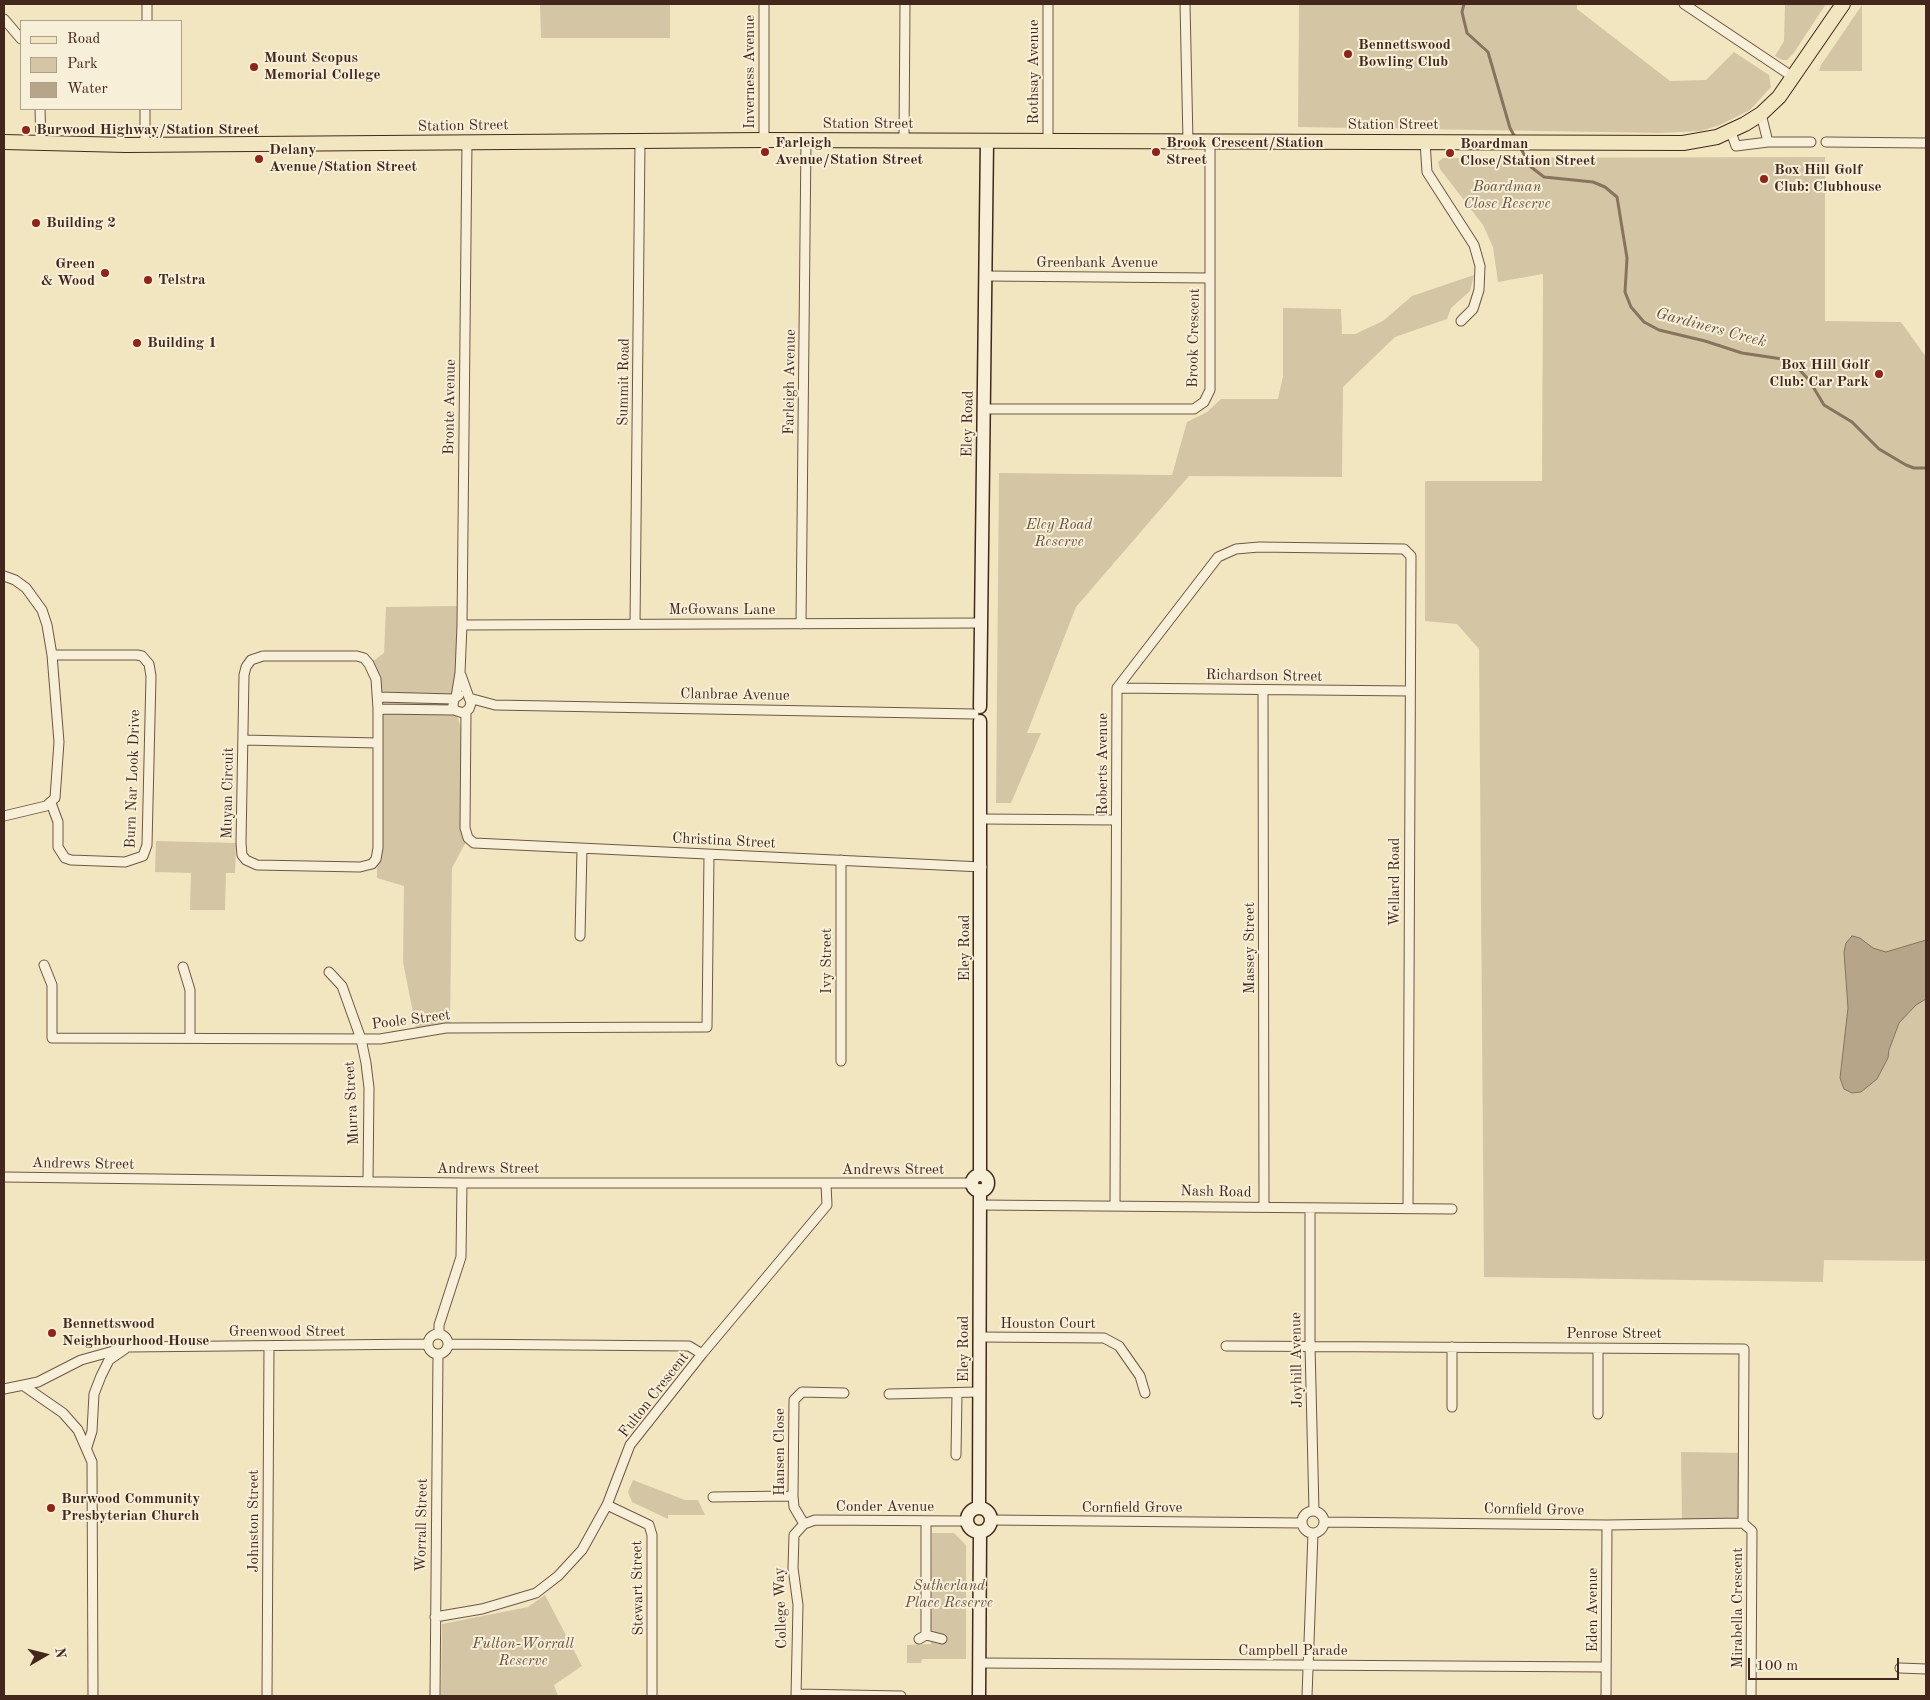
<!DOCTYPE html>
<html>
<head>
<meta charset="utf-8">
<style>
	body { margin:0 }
	#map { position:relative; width:1930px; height:1700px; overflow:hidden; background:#f2e6c1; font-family:"Old Standard TT",serif }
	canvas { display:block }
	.frame { position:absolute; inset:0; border:5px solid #43271d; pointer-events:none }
	.legend { position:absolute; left:20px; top:20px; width:162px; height:90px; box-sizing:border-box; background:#f7efd7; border:1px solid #af9f8d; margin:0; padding:6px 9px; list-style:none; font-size:15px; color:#43271d }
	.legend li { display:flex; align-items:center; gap:10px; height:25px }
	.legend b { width:25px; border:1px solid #af9f8d }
	.north { position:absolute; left:20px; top:1630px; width:50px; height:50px; -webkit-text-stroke:4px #f7efd7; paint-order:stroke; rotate:82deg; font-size:14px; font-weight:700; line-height:20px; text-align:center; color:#43271d }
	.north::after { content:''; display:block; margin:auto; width:18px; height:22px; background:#43271d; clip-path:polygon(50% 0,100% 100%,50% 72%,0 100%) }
	.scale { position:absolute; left:1748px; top:1658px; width:151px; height:22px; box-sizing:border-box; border:2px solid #43271d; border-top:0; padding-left:6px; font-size:15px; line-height:18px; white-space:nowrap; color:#43271d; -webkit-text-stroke:4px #f7efd7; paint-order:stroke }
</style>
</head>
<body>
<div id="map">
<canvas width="1930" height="1700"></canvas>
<div class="frame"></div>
<ul class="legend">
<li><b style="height:6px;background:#f2e6c1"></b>Road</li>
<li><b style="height:14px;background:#d4c6a5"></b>Park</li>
<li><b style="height:14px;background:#b6a589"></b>Water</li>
</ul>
<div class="north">N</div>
<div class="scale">100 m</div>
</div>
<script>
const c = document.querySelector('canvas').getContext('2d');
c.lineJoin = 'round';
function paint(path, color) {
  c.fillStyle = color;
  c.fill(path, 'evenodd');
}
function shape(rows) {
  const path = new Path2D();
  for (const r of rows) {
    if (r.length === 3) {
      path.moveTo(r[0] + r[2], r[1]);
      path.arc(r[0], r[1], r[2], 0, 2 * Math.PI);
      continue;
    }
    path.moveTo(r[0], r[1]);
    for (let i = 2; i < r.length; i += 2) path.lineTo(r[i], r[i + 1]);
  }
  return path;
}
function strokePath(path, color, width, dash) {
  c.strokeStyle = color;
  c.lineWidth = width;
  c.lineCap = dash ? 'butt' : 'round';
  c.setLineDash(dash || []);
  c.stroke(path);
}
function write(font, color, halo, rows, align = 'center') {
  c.font = font + ' "Old Standard TT",serif';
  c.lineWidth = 4;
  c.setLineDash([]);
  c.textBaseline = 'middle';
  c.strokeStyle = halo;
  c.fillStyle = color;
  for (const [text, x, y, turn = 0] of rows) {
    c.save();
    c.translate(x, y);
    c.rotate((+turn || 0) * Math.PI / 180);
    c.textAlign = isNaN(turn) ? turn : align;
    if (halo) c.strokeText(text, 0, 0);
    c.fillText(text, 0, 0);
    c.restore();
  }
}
paint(shape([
	[540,4,670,4,670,38,541,38],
	[1299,4,1577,4,1577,9,1670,81,1706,80,1734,52,1769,75,1771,87,1750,110,1720,125,1701,131,1660,133,1298,127],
	[1785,4,1826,4,1793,54,1787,60,1782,60,1775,56,1784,41],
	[1862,5,1862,71,1819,71,1821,65],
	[1825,157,1825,321,1901,322,1926,357,1926,1261,1824,1260,1823,1282,1484,1277,1479,649,1457,624,1425,621,1425,481,1542,481,1543,274,1498,282,1493,247,1483,225,1440,169,1438,162,1443,158],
	[1474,275,1470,291,1451,308,1447,319,1395,337,1343,387,1342,477,1189,476,1076,607,1027,733,1041,733,1011,803,996,803,999,473,1172,475,1187,422,1207,412,1221,399,1278,399,1283,376,1283,308,1341,309,1342,334,1355,334,1383,321,1412,296],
	[457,606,456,711,466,747,468,838,452,868,450,1028,417,1033,403,962,404,886,377,878,378,709,369,664,384,653,386,607],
	[156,841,236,843,235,873,226,873,225,910,190,910,191,873,155,872],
	[1681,1452,1743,1453,1743,1523,1682,1524],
	[633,1480,685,1500,698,1500,705,1515,668,1515,668,1519,632,1502,628,1492],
	[932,1533,954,1533,966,1545,966,1659,922,1659,921,1663,907,1663,907,1645,931,1644],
	[545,1595,582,1666,554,1685,558,1696,441,1696,442,1624,528,1607]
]), '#d4c6a5');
const water = shape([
	[1852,936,1860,938,1873,948,1886,952,1926,940,1926,999,1916,1005,1899,1023,1889,1050,1888,1058,1877,1079,1861,1092,1852,1093,1844,1089,1840,1078,1848,1008,1844,952,1846,943,1852,936]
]);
paint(water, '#b6a589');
strokePath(water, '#88735e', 1);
strokePath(shape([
	[1464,4,1462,12,1467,33,1488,52,1510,128,1516,139],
	[1520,147,1531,167,1544,177,1593,182,1605,187,1617,197,1627,258,1625,292,1631,307,1644,322,1659,330,1705,341,1742,353,1782,359,1793,363,1809,380,1824,405,1852,422,1879,449,1906,465,1914,468,1926,468]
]), '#88735e', 3);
const street = shape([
	[764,4,764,140],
	[1185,4,1188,141],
	[1684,4,1793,77],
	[4,19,21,39],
	[147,21,147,4],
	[40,109,41,142],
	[1761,114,1768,142],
	[1731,132,1736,146,1768,142,1811,142],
	[904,141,905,4],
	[1048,141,1048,4],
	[1425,142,1427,172,1474,245,1480,266,1479,290,1473,309,1461,321],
	[1826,142,1926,143],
	[145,145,145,109],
	[986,276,1209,278],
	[984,409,1194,409,1204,402,1210,390,1210,141],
	[4,576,15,580,26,588,42,610,47,625,52,655,59,742,55,798,46,806,4,816],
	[635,624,640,141],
	[801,624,806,140],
	[462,625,982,623],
	[263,656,357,656,364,658,369,664,376,679,378,709,378,848,376,859,372,864,360,867,257,865,246,860,242,855,241,843,244,675,246,667,251,660,263,656],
	[1117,688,1410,691],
	[1263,690,1264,1207],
	[459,695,454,699,453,705,454,710,463,713,469,709,471,703,461,675],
	[378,697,454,699],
	[456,697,460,673,462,625,467,141],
	[469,698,495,705,974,714],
	[378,709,454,710],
	[466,712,465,828,468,838,474,843,982,867],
	[243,740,378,743],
	[51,803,58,822,58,847,65,858,71,860,125,862,143,856,147,845,151,676,149,664,142,656,137,655,52,655],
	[981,819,1116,820],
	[841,860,841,1061],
	[580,936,582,849],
	[44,965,52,985,52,1038,380,1039,446,1028,707,1027,709,855],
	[183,967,190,990,190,1038],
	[329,972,342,986,361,1039,366,1063,369,1088,368,1181],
	[4,1177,462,1183,972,1183],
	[980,1205,1452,1209],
	[1115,1205,1117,688,1218,557,1236,549,1259,547,1404,549,1411,556,1408,1208],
	[1310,1208,1310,1345,1314,1511],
	[439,1334,439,1325,461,1257,462,1183],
	[438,1344,10],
	[980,1337,1104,1338,1119,1346,1140,1376,1145,1393],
	[448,1344,689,1346,702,1354],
	[1226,1346,1744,1349,1743,1523],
	[1452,1347,1452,1407],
	[24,1386,63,1413,78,1430,92,1462,93,1696],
	[4,1389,38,1382,81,1360,128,1347,428,1344],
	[889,1394,980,1392],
	[1598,1414,1598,1348],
	[87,1447,92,1431,94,1394,101,1376,109,1360,125,1349],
	[956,1455,957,1394],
	[713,1497,793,1496],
	[607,1505,649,1525,652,1535,652,1696],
	[1313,1522,11],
	[991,1520,1302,1523],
	[1324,1522,1607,1525,1743,1523],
	[1743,1523,1752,1531,1751,1696],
	[804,1524,794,1507,793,1496,794,1400,802,1392,844,1393],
	[804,1524,815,1520,967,1521],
	[435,1617,482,1609,536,1593,558,1576,582,1550,607,1505,630,1445,702,1354,827,1205,826,1184],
	[926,1635,942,1639],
	[919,1639,926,1635,926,1521],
	[979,1663,1606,1667],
	[1900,1668,1926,1669],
	[796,1694,901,1696],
	[267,1696,269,1346],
	[435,1696,438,1354],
	[796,1696,798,1605,793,1568,794,1535,804,1524],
	[1307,1696,1313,1533],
	[1606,1696,1607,1525]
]);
const secondary = shape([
	[980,707,987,141],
	[980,1175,980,721],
	[980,1183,8],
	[979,1520,12],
	[979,1508,980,1190],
	[979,1696,980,1533]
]);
const primary = shape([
	[4,142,126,145,764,140,1683,143,1717,137,1745,124,1761,114,1779,97,1843,4]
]);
strokePath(street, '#6f5746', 11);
strokePath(secondary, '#43271d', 15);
strokePath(primary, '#43271d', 16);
strokePath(street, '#f7efd7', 9);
strokePath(secondary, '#f7efd7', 12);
strokePath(primary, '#f2e6c1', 14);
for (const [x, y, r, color] of [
	[1348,54,5,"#8f2418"],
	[254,67,5,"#8f2418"],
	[26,130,5,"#8f2418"],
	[765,152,5,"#8f2418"],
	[1156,152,5,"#8f2418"],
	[1450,153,5,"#8f2418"],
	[259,159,5,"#8f2418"],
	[1764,179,5,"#8f2418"],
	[36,223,5,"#8f2418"],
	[105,273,5,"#8f2418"],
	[148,280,5,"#8f2418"],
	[137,343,5,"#8f2418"],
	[1879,374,5,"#8f2418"],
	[52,1333,5,"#8f2418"],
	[51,1508,5,"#8f2418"]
]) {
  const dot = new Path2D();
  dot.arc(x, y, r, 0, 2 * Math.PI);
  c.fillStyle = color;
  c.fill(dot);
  strokePath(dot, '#f7efd7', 2);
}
write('bold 15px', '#43271d', '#f7efd7', [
	["Bennettswood",1358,45],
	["Bowling Club",1358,62],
	["Mount Scopus",264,58],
	["Memorial College",264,75],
	["Burwood Highway/Station Street",36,130],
	["Farleigh",775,143],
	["Avenue/Station Street",775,160],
	["Brook Crescent/Station",1166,143],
	["Street",1166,160],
	["Boardman",1460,144],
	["Close/Station Street",1460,161],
	["Delany",269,150],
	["Avenue/Station Street",269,167],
	["Box Hill Golf",1774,170],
	["Club: Clubhouse",1774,187],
	["Building 2",46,223],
	["Green",95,264,"right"],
	["& Wood",95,281,"right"],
	["Telstra",158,280],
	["Building 1",147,343],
	["Box Hill Golf",1869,365,"right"],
	["Club: Car Park",1869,382,"right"],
	["Bennettswood",62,1324],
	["Neighbourhood House",62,1341],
	["Burwood Community",61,1499],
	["Presbyterian Church",61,1516]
], 'left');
write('15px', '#43271d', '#f7efd7', [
	["Inverness Avenue",750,72,-90],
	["Rothsay Avenue",1034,72,-90],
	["Station Street",868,124],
	["Station Street",1393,125],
	["Station Street",463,126,-1],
	["Greenbank Avenue",1097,263],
	["Brook Crescent",1194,338,-89],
	["Summit Road",624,382,-89],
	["Farleigh Avenue",790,382,-89],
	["Bronte Avenue",450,407,-89],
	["Eley Road",968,424,-89],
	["McGowans Lane",722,610],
	["Richardson Street",1264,676,1],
	["Clanbrae Avenue",735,695,1],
	["Roberts Avenue",1103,764,-90],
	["Burn Nar Look Drive",133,779,-88],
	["Muyan Circuit",228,793,-89],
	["Christina Street",724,841,3],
	["Wellard Road",1395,882,-90],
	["Eley Road",965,948,-90],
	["Massey Street",1250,948,-90],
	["Ivy Street",827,961,-90],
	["Poole Street",411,1020,-7],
	["Murra Street",352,1103,-93],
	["Andrews Street",83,1164,1],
	["Andrews Street",488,1169],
	["Andrews Street",893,1170],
	["Nash Road",1216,1192,1],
	["Houston Court",1048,1324],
	["Greenwood Street",287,1332],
	["Penrose Street",1614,1334],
	["Eley Road",964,1349,-90],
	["Joyhill Avenue",1297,1360,-91],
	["Fulton Crescent",654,1395,-52],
	["Hansen Close",780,1452,-90],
	["Conder Avenue",885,1507],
	["Cornfield Grove",1132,1508],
	["Cornfield Grove",1534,1510,1],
	["Johnston Street",254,1521,-90],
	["Worrall Street",422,1525,-89],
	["Stewart Street",638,1588,-91],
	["College Way",781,1608,-92],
	["Mirabella Crescent",1738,1608,-90],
	["Eden Avenue",1593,1610,-90],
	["Campbell Parade",1293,1651]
]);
write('italic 15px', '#674f3f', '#f7efd7', [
	["Boardman",1507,187],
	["Close Reserve",1507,204],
	["Eley Road",1059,525],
	["Reserve",1059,542],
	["Sutherland",949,1586],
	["Place Reserve",949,1603],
	["Fulton-Worrall",523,1644],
	["Reserve",523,1661]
]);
write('italic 16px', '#664d3d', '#f7efd7', [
	["Gardiners Creek",1711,328,15]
]);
</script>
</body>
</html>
